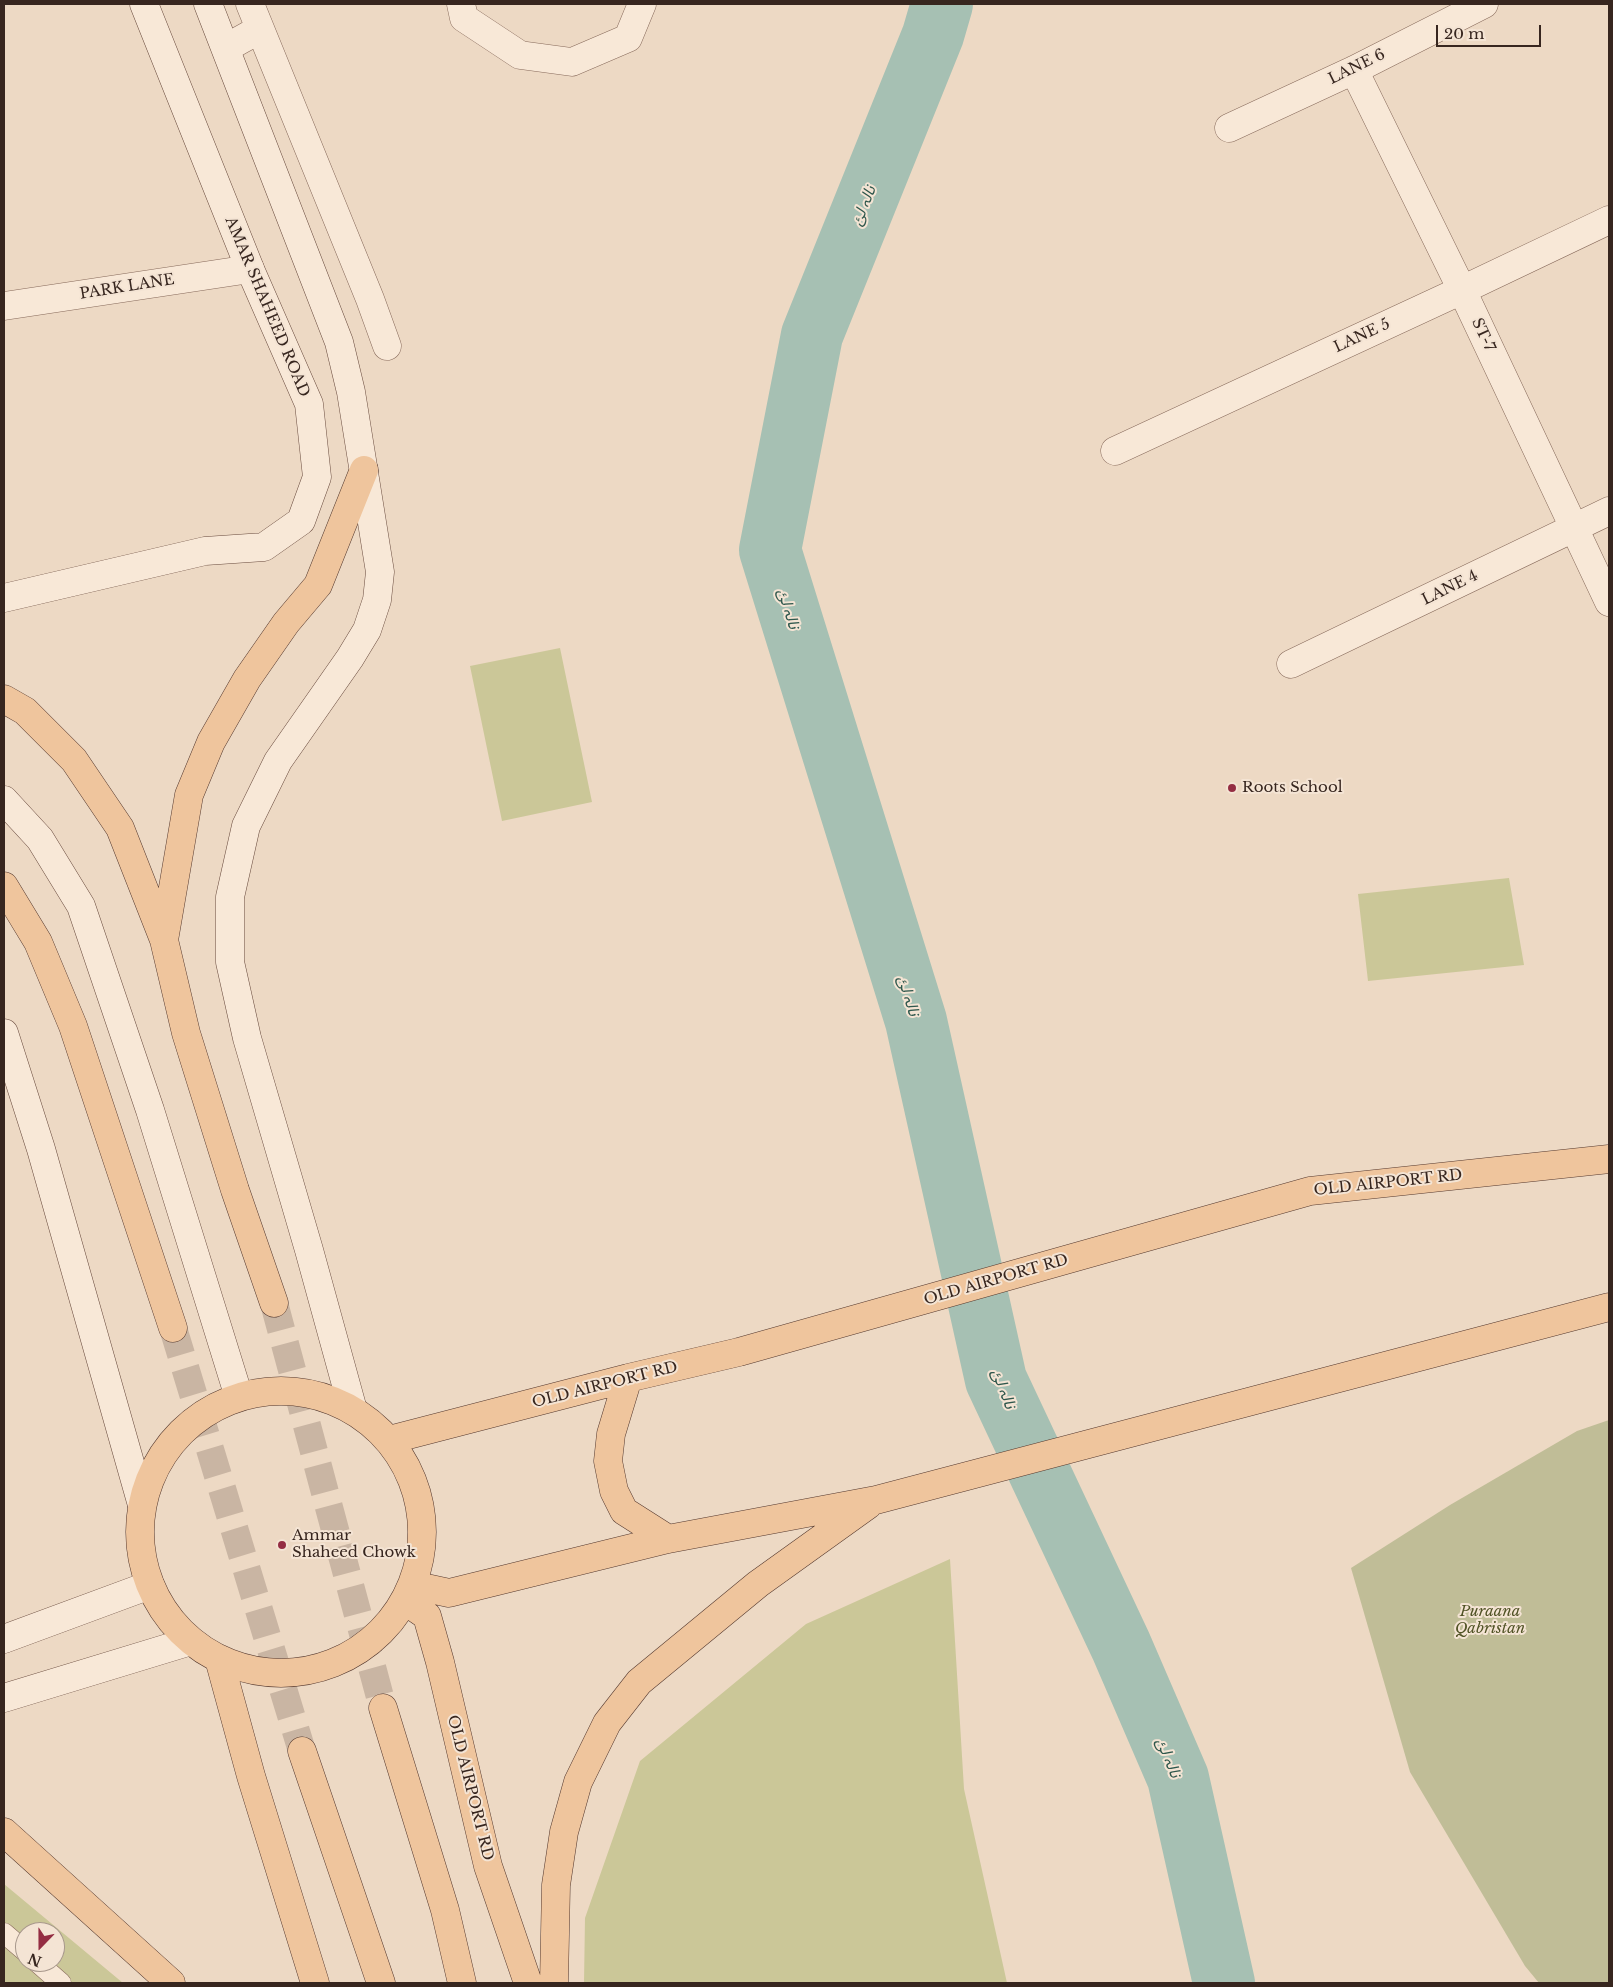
<!DOCTYPE html>
<html>
<head>
<meta charset="utf-8">
<style>
	body { margin:0 }
	#map { position:relative; width:1613px; height:1987px; overflow:hidden; background:#edd9c4; font-family:"Libre Baskerville",serif }
	canvas { display:block }
	.frame { position:absolute; inset:0; border:5px solid #37261f; pointer-events:none }
	.north { position:absolute; left:15px; top:1922px; width:50px; height:50px; box-sizing:border-box; background:#f4e4d4; border:1px solid #a8988c; border-radius:50%; rotate:202deg; font-size:14px; font-weight:700; line-height:20px; text-align:center; color:#37261f }
	.north::after { content:''; display:block; margin:auto; width:18px; height:22px; background:#942d42; clip-path:polygon(50% 0,100% 100%,50% 72%,0 100%) }
	.scale { position:absolute; left:1436px; top:25px; width:105px; height:22px; box-sizing:border-box; border:2px solid #37261f; border-top:0; padding-left:6px; font-size:15px; line-height:18px; white-space:nowrap; color:#37261f; -webkit-text-stroke:4px #f4e4d4; paint-order:stroke }
</style>
</head>
<body>
<div id="map">
<canvas width="1613" height="1987"></canvas>
<div class="frame"></div>
<div class="north">N</div>
<div class="scale">20 m</div>
</div>
<script>
const c = document.querySelector('canvas').getContext('2d');
c.lineJoin = 'round';
function paint(path, color) {
  c.fillStyle = color;
  c.fill(path, 'evenodd');
}
function shape(rows) {
  const path = new Path2D();
  for (const r of rows) {
    if (r.length === 3) {
      path.moveTo(r[0] + r[2], r[1]);
      path.arc(r[0], r[1], r[2], 0, 2 * Math.PI);
      continue;
    }
    path.moveTo(r[0], r[1]);
    for (let i = 2; i < r.length; i += 2) path.lineTo(r[i], r[i + 1]);
  }
  return path;
}
function strokePath(path, color, width, dash) {
  c.strokeStyle = color;
  c.lineWidth = width;
  c.lineCap = dash ? 'butt' : 'round';
  c.setLineDash(dash || []);
  c.stroke(path);
}
function write(font, color, halo, rows, align = 'center') {
  c.font = font + ' "Libre Baskerville","Noto Sans Arabic",serif';
  c.lineWidth = 4;
  c.setLineDash([]);
  c.textBaseline = 'middle';
  c.strokeStyle = halo;
  c.fillStyle = color;
  for (const [text, x, y, turn = 0] of rows) {
    c.save();
    c.translate(x, y);
    c.rotate((+turn || 0) * Math.PI / 180);
    c.textAlign = isNaN(turn) ? turn : align;
    if (halo) c.strokeText(text, 0, 0);
    c.fillText(text, 0, 0);
    c.restore();
  }
}
paint(shape([
	[560,648,592,802,502,821,470,666],
	[1509,878,1524,965,1368,981,1358,894],
	[950,1559,964,1789,1007,1983,584,1983,585,1918,640,1761,806,1624],
	[4,1884,123,1983,4,1983],
	[25,1932,55,1932,55,1962,25,1962]
]), '#cbc798');
paint(shape([
	[1609,1420,1609,1983,1539,1983,1525,1966,1410,1772,1351,1568,1450,1505,1577,1431]
]), '#c0bd97');
strokePath(shape([
	[942,4,933,35,812,335,770,550,916,1021,996,1380,1121,1646,1178,1778,1224,1983]
]), '#a6c0b3', 62);
strokePath(shape([
	[274,1303,383,1708],
	[173,1328,302,1751]
]), '#c9b5a3', 28, [28, 14]);
const lane = shape([
	[4,1933,25,1951],
	[37,1962,61,1983]
]);
const street = shape([
	[250,4,370,299,387,346],
	[461,4,464,18,520,55,572,62,628,38,642,4],
	[226,48,260,29],
	[1354,70,1462,290,1609,602],
	[1229,128,1354,70,1484,4],
	[4,306,250,269],
	[1115,451,1462,290,1609,220],
	[1291,664,1609,511]
]);
const secondary = shape([
	[208,4,339,342,351,392,380,572,377,600,367,630,350,658,278,761,246,826,230,897,230,962,247,1038,309,1250,353,1410],
	[4,598,205,551,264,547,301,521,317,477,309,404,250,269,144,4],
	[4,800,40,839,81,906,150,1110,239,1397],
	[4,1033,41,1149,142,1505],
	[4,1639,150,1585],
	[4,1698,191,1641]
]);
const primary = shape([
	[4,699,25,711,74,760,120,828,164,940],
	[4,886,38,942,73,1026,173,1328],
	[274,1303,235,1190,186,1033,164,940,189,795,211,742,247,679,286,623,318,585,364,470],
	[628,1378,611,1434,608,1461,614,1491,624,1511,668,1539],
	[281,1532,141],
	[389,1440,628,1378,739,1352,1310,1191,1609,1159],
	[412,1585,449,1593,668,1539,876,1500,1609,1307],
	[405,1601,427,1616,440,1662,488,1866,528,1983],
	[219,1659,251,1776,315,1983],
	[383,1708,445,1910,462,1983],
	[302,1751,381,1983],
	[4,1832,171,1983],
	[554,1983,556,1885,564,1832,578,1782,607,1723,639,1682,758,1584,868,1505]
]);
strokePath(lane, '#876a5b', 21);
strokePath(street, '#876a5b', 29);
strokePath(secondary, '#694b3e', 29);
strokePath(primary, '#55392f', 29);
strokePath(lane, '#f8e8d7', 20);
strokePath(street, '#f8e8d7', 28);
strokePath(secondary, '#f8e8d7', 28);
strokePath(primary, '#efc59d', 28);
for (const [x, y, r, color] of [
	[1232,788,5,"#942d42"],
	[282,1545,5,"#942d42"]
]) {
  const dot = new Path2D();
  dot.arc(x, y, r, 0, 2 * Math.PI);
  c.fillStyle = color;
  c.fill(dot);
  strokePath(dot, '#f4e4d4', 2);
}
write('15px', '#37261f', '#f4e4d4', [
	["LANE 6",1357,67,-26],
	["PARK LANE",127,287,-9],
	["AMAR SHAHEED ROAD",267,307,67],
	["ST-7",1483,335,65],
	["LANE 5",1362,336,-25],
	["LANE 4",1450,588,-26],
	["OLD AIRPORT RD",1388,1183,-6],
	["OLD AIRPORT RD",996,1280,-16],
	["OLD AIRPORT RD",605,1385,-14],
	["OLD AIRPORT RD",470,1788,76]
]);
write('15px', '#37261f', '#f4e4d4', [
	["Roots School",1242,788],
	["Ammar",292,1536],
	["Shaheed Chowk",292,1553]
], 'left');
write('italic 15px', '#515326', '#f4e4d4', [
	["Puraana",1490,1612],
	["Qabristan",1490,1629]
]);
write('italic 16px', '#2e574c', '#f4e4d4', [
	["نالہ لئ",864,206,-68],
	["نالہ لئ",788,609,73],
	["نالہ لئ",908,996,73],
	["نالہ لئ",1003,1389,69],
	["نالہ لئ",1168,1758,68]
]);
</script>
</body>
</html>
